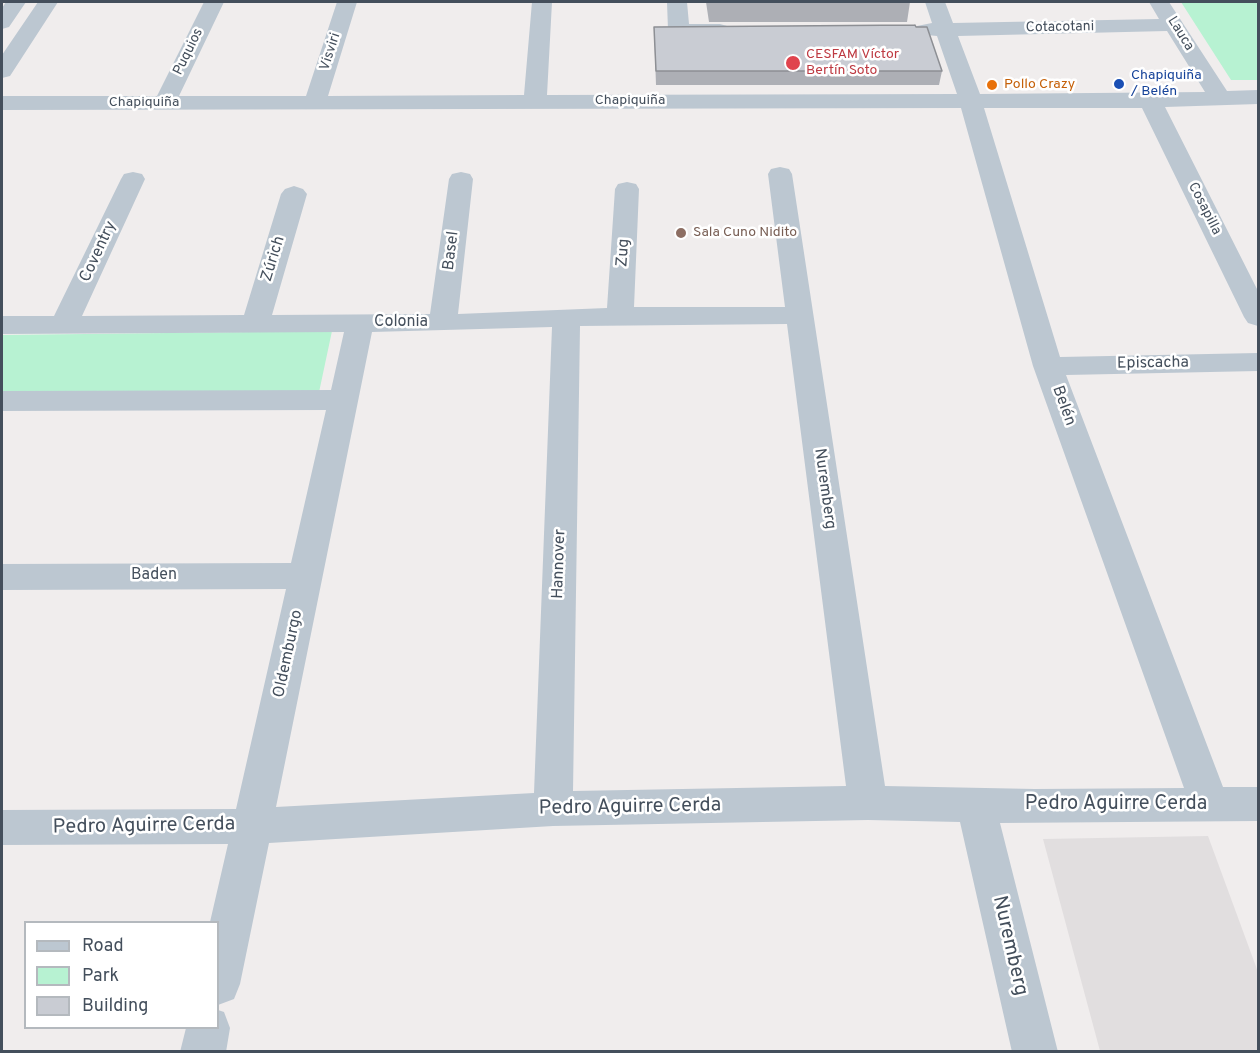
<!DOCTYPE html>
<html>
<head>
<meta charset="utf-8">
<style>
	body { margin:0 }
	#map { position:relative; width:1260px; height:1053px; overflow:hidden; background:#f0eded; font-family:Overpass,sans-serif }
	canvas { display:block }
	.frame { position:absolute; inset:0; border:3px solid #444f5c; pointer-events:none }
	.legend { position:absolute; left:24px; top:921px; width:195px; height:108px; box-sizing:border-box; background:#fff; border:2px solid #b4b9be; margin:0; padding:8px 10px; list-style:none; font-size:18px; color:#444f5c }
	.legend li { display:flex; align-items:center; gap:12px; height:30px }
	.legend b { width:30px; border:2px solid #b4b9be }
</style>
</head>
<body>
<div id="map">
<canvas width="1260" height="1053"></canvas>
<div class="frame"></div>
<ul class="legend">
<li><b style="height:8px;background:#bcc7d1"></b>Road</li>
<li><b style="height:16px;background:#b7f2d2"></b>Park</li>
<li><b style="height:16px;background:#c9ccd3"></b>Building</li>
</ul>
</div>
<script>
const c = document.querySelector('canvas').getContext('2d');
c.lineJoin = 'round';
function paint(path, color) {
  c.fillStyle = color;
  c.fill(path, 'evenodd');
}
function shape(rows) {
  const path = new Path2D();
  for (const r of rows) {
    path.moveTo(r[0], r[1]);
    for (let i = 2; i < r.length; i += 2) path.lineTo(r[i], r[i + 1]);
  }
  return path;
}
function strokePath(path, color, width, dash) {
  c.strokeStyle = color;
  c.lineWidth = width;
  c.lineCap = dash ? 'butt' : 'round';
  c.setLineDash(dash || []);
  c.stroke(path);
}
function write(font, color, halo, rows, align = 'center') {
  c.font = font + ' Overpass,sans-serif';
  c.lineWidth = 5;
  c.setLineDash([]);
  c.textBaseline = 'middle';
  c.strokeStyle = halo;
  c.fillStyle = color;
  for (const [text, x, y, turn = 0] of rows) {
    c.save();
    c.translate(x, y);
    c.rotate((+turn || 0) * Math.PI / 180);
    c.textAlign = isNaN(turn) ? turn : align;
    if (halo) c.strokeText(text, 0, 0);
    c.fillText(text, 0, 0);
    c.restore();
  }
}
paint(shape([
	[1208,836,1258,972,1258,1051,1100,1051,1043,839]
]), '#e1dedf');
paint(shape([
	[1181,2,1258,2,1258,80,1231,80],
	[332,331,318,397,2,401,2,335]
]), '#b7f2d2');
paint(shape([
	[6,2,26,2,9,27,2,29,2,8,6,2],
	[38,2,58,2,10,76,2,78,2,55,38,2],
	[204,2,224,2,179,96,306,96,337,2,357,2,328,96,524,95,532,2,552,2,547,95,957,94,937,36,917,34,913,30,917,26,932,23,925,2,945,2,953,23,1159,19,1149,2,1169,2,1227,91,1258,90,1258,104,1165,107,1258,291,1258,326,1248,323,1244,317,1142,108,984,108,1060,357,1258,353,1258,371,1066,375,1223,787,1258,787,1258,821,1000,823,1058,1052,1012,1052,960,822,868,820,553,826,269,843,240,984,234,999,218,1005,218,922,210,922,228,844,2,845,2,810,236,809,286,589,2,590,2,564,291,563,326,410,2,411,2,391,331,390,344,332,2,334,2,316,54,316,121,179,124,174,133,172,142,174,145,179,82,316,244,315,281,194,285,189,294,186,303,189,307,194,272,315,430,314,449,179,452,174,461,172,470,174,473,179,458,314,607,308,615,189,618,184,627,182,636,184,639,189,634,307,785,307,768,174,771,169,780,167,789,169,792,174,885,786,1035,789,1184,788,1033,366,961,108,2,110,2,96,157,96,204,2],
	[1167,31,1205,92,980,94,958,36,1167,31],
	[787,324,846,786,573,791,580,326,787,324],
	[552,327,534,793,276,807,372,332,552,327],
	[667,2,687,2,689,24,720,24,727,26,731,30,727,34,720,36,672,34,668,30,667,2],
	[218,1010,224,1012,230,1028,226,1052,180,1052,186,1028,218,1028,218,1010]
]), '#bcc7d1');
paint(shape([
	[706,2,910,2,907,22,709,22],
	[654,27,942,71,939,85,656,85]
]), '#adafb5');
const building = shape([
	[915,25,916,27,927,27,942,71,656,71,654,27,915,25]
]);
paint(building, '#c9ccd3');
strokePath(building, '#8d8f94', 1.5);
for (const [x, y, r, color] of [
	[793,63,8,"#e0444e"],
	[1119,84,6,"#1a4fb4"],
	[992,85,6,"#e8710a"],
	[681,233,6,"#8d6e63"]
]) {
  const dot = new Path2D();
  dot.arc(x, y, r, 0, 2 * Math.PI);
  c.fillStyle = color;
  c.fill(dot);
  strokePath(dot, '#fff', 2);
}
write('14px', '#444f5c', '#fff', [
	["Cotacotani",1060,28,-1],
	["Lauca",1180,34,58],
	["Puquios",189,52,-64],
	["Visviri",331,52,-72],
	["Chapiquiña",630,101],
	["Chapiquiña",144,103],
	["Cosapilla",1204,209,63]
]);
write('14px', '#be3a42', '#fff', [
	["CESFAM Víctor",806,55],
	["Bertín Soto",806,71]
], 'left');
write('14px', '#164399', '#fff', [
	["Chapiquiña",1131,76],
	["/ Belén",1131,92]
], 'left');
write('14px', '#c56008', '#fff', [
	["Pollo Crazy",1004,85]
], 'left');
write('14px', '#785e54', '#fff', [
	["Sala Cuno Nidito",693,233]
], 'left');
write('16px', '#444f5c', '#fff', [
	["Basel",452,251,-83],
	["Coventry",99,252,-65],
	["Zug",624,253,-86],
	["Zúrich",274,259,-73],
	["Colonia",401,323],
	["Episcacha",1153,364,-1],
	["Belén",1063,406,70],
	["Nuremberg",824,489,82],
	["Hannover",560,564,-88],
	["Baden",154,576],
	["Oldemburgo",289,654,-78]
]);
write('20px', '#444f5c', '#fff', [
	["Pedro Aguirre Cerda",1116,805],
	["Pedro Aguirre Cerda",630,808,-1],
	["Pedro Aguirre Cerda",144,827,-1],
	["Nuremberg",1009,946,77]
]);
</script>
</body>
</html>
